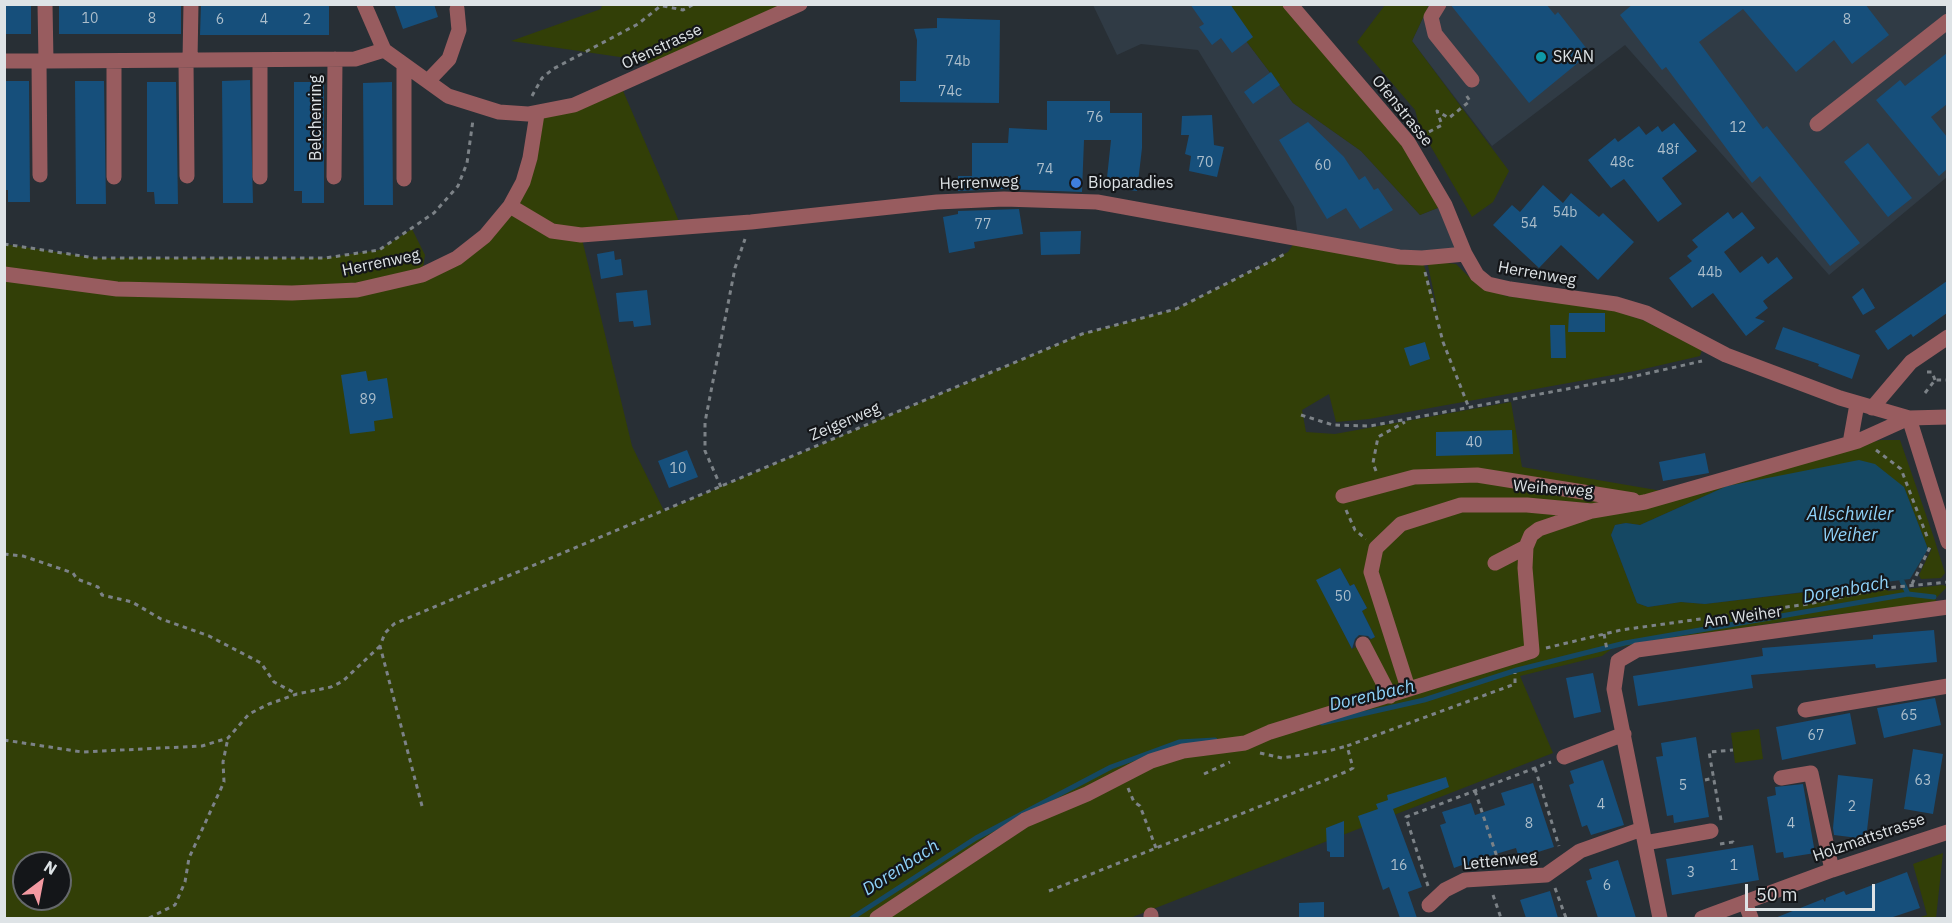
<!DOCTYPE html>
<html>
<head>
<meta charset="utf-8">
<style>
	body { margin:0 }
	#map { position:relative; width:1952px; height:923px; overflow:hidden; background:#282f35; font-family:"IBM Plex Sans",sans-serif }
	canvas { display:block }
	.frame { position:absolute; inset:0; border:6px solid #dee3e6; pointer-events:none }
	.north { position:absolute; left:12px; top:851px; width:60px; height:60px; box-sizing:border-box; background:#141619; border:2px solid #65686b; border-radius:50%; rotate:32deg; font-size:16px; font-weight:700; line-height:24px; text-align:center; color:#dee3e6 }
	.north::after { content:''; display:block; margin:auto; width:21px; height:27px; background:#f49aa2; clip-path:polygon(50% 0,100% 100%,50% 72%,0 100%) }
	.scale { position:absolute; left:1745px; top:884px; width:130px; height:27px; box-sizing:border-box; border:3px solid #dee3e6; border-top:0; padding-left:8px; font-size:18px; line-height:21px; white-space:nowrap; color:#dee3e6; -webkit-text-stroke:4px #141619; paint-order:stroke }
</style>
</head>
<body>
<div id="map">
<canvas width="1952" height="923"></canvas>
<div class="frame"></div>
<div class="north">N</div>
<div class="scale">50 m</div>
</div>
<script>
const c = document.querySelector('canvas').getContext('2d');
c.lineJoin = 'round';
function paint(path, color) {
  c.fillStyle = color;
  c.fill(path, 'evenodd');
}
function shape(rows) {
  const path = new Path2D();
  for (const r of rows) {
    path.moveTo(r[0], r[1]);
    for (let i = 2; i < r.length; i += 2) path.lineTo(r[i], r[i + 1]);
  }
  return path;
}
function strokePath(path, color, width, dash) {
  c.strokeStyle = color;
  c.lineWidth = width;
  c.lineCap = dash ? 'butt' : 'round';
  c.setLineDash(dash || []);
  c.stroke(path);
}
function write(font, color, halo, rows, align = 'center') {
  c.font = font + ' "IBM Plex Sans",sans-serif';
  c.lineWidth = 4.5;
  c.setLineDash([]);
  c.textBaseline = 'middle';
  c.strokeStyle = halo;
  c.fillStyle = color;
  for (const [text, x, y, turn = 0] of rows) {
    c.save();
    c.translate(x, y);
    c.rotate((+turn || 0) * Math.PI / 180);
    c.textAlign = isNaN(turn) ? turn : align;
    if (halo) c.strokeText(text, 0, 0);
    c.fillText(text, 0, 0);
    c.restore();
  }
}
paint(shape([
	[1093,5,1215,5,1231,21,1293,103,1361,151,1420,215,1445,205,1465,254,1422,258,1298,237,1294,207,1198,50,1141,44,1117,55],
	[1429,5,1947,5,1947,177,1829,275,1625,45,1492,146,1412,41]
]), '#303b45');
paint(shape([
	[602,5,800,5,651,72,647,61,511,41,601,9],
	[1215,5,1290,5,1408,142,1445,205,1420,215,1361,151,1293,103,1231,21],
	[1385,5,1429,5,1412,41,1509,171,1493,202,1472,217,1420,128,1415,110,1357,42],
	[621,86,681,226,581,235,632,446,664,511,1082,334,1176,309,1288,252,1298,237,1422,258,1439,317,1427,261,1456,264,1475,283,1506,296,1609,309,1643,320,1702,350,1700,356,1635,371,1369,419,1336,422,1329,394,1302,410,1306,432,1335,434,1511,402,1522,467,1662,491,1881,440,1900,440,1934,538,1945,573,1941,578,1921,579,1919,575,1932,548,1928,549,1904,487,1727,486,1640,525,1626,523,1615,525,1611,535,1637,603,1648,607,1681,602,1705,604,1885,583,1888,591,1943,585,1947,587,1936,598,1936,603,1807,618,1613,648,1602,656,1520,676,1553,753,1130,918,5,918,4,244,95,258,325,258,379,250,412,229,425,255,422,274,457,258,510,206,537,114],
	[1340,568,1350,586,1354,584,1367,608,1362,611,1375,637,1352,649,1317,580],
	[24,863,60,863,60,899,24,899],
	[1759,729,1763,759,1735,763,1731,733],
	[1943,853,1936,918,1918,918,1927,915,1913,864]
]), '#323f07');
paint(shape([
	[1859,460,1875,464,1904,487,1928,549,1910,579,1705,604,1681,602,1648,607,1637,603,1611,535,1615,525,1626,523,1640,525,1727,486]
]), '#154863');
strokePath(shape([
	[1902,581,1908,594],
	[1322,723,1424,700,1517,670,1625,643,1908,594,1934,597],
	[852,918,976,838,1111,767,1179,742,1215,740]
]), '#154863', 5);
paint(shape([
	[4,4,31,4,31,34,4,34],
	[59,4,181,4,181,34,59,34],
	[201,4,329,4,329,35,200,35],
	[394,4,434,4,438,17,403,29],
	[1190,4,1230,4,1253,37,1232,53,1221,38,1212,45,1199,27,1204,24],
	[1450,4,1546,4,1555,15,1558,12,1590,53,1529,103],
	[1633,4,1865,4,1889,35,1852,64,1834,40,1796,72,1743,9,1699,42,1763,129,1767,126,1860,243,1830,266,1760,176,1752,183,1666,67,1662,70,1620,15],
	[937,18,1000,20,999,103,900,102,900,81,916,81,917,40,914,29,937,28],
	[1947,53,1947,104,1931,117,1947,137,1947,169,1939,176,1876,100,1900,80,1905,86],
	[1271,72,1280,85,1253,104,1244,92],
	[250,80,253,203,223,203,222,81],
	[4,81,29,81,30,202,8,202,8,190,4,190],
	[75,81,104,81,106,204,76,204],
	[147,82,176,82,178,204,155,204,154,192,147,192],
	[294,82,324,82,324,203,302,203,302,191,294,191],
	[392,82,393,205,364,205,363,83],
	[1047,101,1110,101,1110,113,1142,113,1142,148,1137,191,1106,187,1111,140,1084,140,1082,192,1004,189,958,191,958,176,972,176,972,143,1008,143,1009,128,1047,130],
	[1212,115,1214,145,1224,147,1217,177,1189,171,1191,156,1185,154,1189,135,1181,135,1182,116],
	[1308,122,1344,157,1359,180,1365,176,1374,190,1378,188,1393,210,1360,229,1346,208,1327,219,1279,140],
	[1674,123,1697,151,1662,178,1682,204,1658,222,1624,179,1611,188,1588,160,1615,138,1618,142,1639,126,1646,135,1658,126,1662,132],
	[1868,143,1912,198,1888,217,1844,162],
	[1543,185,1563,203,1571,193,1599,217,1603,213,1634,242,1598,280,1561,245,1539,268,1493,225,1512,205,1520,212],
	[1019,209,1023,234,974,242,975,248,949,253,943,217,958,214,958,211],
	[1728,212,1733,219,1742,212,1755,228,1724,252,1740,273,1762,256,1768,264,1777,257,1793,278,1763,301,1768,308,1755,318,1765,321,1746,336,1713,293,1692,308,1669,278,1692,261,1687,256,1698,247,1692,240],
	[1081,231,1080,254,1041,255,1040,232],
	[614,251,615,260,621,259,623,275,601,279,597,254],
	[1947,281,1947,313,1913,337,1911,334,1888,350,1875,331],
	[1863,288,1875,308,1863,315,1852,297],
	[647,290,651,325,634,327,633,321,619,322,616,293],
	[1569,313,1605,313,1605,332,1568,332],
	[1550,325,1565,325,1566,358,1551,358],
	[1783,327,1860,355,1852,379,1818,366,1819,364,1775,349],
	[1425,342,1430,359,1410,366,1404,348],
	[366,371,368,381,387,378,393,418,374,421,375,431,350,434,341,375],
	[1512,430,1513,454,1436,456,1436,432],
	[687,450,698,477,669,488,658,461],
	[1705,453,1709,473,1663,481,1659,462],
	[1340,568,1350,586,1354,584,1367,608,1362,611,1375,637,1371,639,1368,636,1359,635,1355,639,1352,649,1316,580],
	[1934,630,1937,662,1876,668,1875,664,1751,675,1753,688,1638,706,1633,676,1763,656,1762,648,1873,639,1873,635],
	[1593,673,1601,712,1574,718,1566,678],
	[1935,698,1941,725,1884,738,1877,708],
	[1850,713,1856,744,1782,760,1776,727],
	[1696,737,1709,817,1674,823,1673,815,1667,816,1656,757,1663,756,1661,743],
	[1913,749,1943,754,1933,814,1904,809],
	[1603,760,1624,825,1591,835,1587,825,1582,827,1569,785,1574,783,1570,771],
	[1838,775,1873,779,1866,839,1834,835,1833,828],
	[1446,777,1449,787,1393,809,1422,887,1408,892,1417,918,1400,918,1389,887,1383,890,1358,816,1378,809,1376,804,1388,800,1387,795],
	[1533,783,1554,847,1519,858,1516,848,1489,856,1491,865,1476,870,1464,870,1462,865,1454,868,1440,825,1446,823,1442,812,1471,803,1475,815,1505,805,1501,793],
	[1803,784,1815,853,1784,858,1783,852,1776,853,1767,797,1776,795,1775,787],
	[1344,821,1344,857,1330,857,1330,852,1327,851,1326,828],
	[1753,845,1759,880,1672,895,1666,859],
	[1618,860,1636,918,1598,918,1586,881,1592,879,1589,869],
	[1907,872,1920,908,1890,918,1775,918,1823,899,1825,902,1826,898,1844,891,1846,895],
	[1550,891,1558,918,1526,918,1520,900],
	[1324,902,1324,918,1299,918,1299,903]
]), '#164f7b');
strokePath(shape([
	[663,6,683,10,694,4],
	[532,96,542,78,553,69,638,24,663,4],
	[1421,136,1442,125,1437,111,1449,118,1470,101,1466,95],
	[4,244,95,258,325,258,379,250,434,213,458,186,467,163,473,120],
	[1425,272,1443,342,1469,408],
	[1927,372,1932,372,1935,380],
	[1925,393,1935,380,1948,380],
	[1301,415,1333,425,1370,426,1636,376,1702,361],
	[1876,450,1901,469,1928,539],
	[1376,471,1373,463,1378,437,1405,422],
	[721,487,705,451,705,422,735,268,745,239],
	[1346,510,1355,530,1366,539],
	[4,554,23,556,73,573,77,579,98,587,102,595,132,602,161,619,209,636,261,663,274,682,297,694],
	[1912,584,1931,545],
	[1604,634,1607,650],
	[1546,648,1621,630,1808,604,1886,588,1948,582],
	[4,740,82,752,202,746,228,738,249,714,269,704,297,694,331,687,343,681,380,646],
	[1260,753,1282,758,1328,751,1347,746],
	[1535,768,1559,846],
	[1204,774,1230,762],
	[1705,780,1714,778],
	[1128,788,1134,802,1140,806,1156,848],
	[1475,791,1499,863],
	[422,806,380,646,385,633,394,624,1082,334,1176,309,1287,253],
	[1721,820,1709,752,1733,750],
	[1720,844,1733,842,1734,846],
	[1428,886,1406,817,1551,762],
	[1555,888,1566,918],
	[1049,891,1348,771,1353,768,1347,746,1515,684,1515,673],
	[1493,895,1501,918],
	[149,918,175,905,185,882,189,858,224,782,223,762,228,738]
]), '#7c8287', 3, [4.5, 4.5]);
strokePath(shape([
	[45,4,46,61,355,59,384,50],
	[364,4,384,50,448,96,499,112,528,114,574,105,800,4],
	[1290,4,1408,142,1445,205,1465,254,1477,275,1488,284,1510,289,1616,304,1646,313,1726,355,1840,398,1909,418,1948,417],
	[1439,4,1431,17,1435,34,1472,80],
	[186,60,187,176],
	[190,60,191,4],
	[260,60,260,177],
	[4,61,46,61],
	[39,61,40,175],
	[428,81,449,59,459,30,457,9],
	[1817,124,1948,21],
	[114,177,114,61],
	[334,177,335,59],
	[404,179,404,65],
	[510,206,552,231,581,235,751,222,937,202,1004,199,1097,202,1399,257,1422,258,1465,254],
	[4,274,117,289,292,293,357,290,422,275,457,258,485,236,510,206,523,182,530,158,537,114],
	[1872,408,1911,362,1948,337],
	[1909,418,1948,542],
	[1850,443,1857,404],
	[1343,496,1414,477,1477,475,1633,500],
	[1495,563,1526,547],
	[1363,644,1390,696],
	[1408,688,1371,572,1376,548,1401,524,1461,505,1527,505,1592,511,1645,502,1858,441,1909,418],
	[1805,710,1948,686],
	[1564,757,1624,734],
	[1781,778,1811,773,1832,870],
	[1645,843,1711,831],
	[1745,902,1751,918],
	[1429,905,1445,890,1465,880,1546,875,1580,851,1642,829],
	[1151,915,1151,918],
	[877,918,1025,820,1087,794,1151,761,1183,751,1245,743,1270,732,1532,651,1525,568,1526,547,1531,535,1539,529,1592,511],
	[1660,918,1614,689,1618,661,1637,650,1948,607],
	[1702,918,1832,870,1948,832]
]), '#985c5f', 15);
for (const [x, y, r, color] of [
	[1541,57,6,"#0f9aa8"],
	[1076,183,6,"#3f7fe0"]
]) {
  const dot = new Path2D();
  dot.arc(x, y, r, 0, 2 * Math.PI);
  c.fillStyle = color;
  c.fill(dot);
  strokePath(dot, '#141619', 2);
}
write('14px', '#acbecb', null, [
	["10",90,19],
	["8",152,19],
	["6",220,20],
	["4",264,20],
	["2",307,20],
	["8",1847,20],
	["74b",958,62],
	["74c",950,92],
	["76",1095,118],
	["12",1738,128],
	["48f",1668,150],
	["70",1205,163],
	["48c",1622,163],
	["60",1323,166],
	["74",1045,170],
	["54b",1565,213],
	["54",1529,224],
	["77",983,225],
	["44b",1710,273],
	["89",368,400],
	["40",1474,443],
	["10",678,469],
	["50",1343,597],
	["65",1909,716],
	["67",1816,736],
	["63",1923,781],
	["5",1683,786],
	["4",1601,805],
	["2",1852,807],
	["8",1529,824],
	["4",1791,824],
	["16",1399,866],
	["1",1734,866],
	["3",1691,873],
	["6",1607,886]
]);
write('16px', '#dee3e6', '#141619', [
	["Ofenstrasse",662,47,-25],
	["Ofenstrasse",1402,111,51],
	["Belchenring",316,118,-90],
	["Herrenweg",979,183,-2],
	["Herrenweg",381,263,-12],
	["Herrenweg",1537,274,10],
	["Zeigerweg",845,422,-23],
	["Weiherweg",1553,489,4],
	["Am Weiher",1743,617,-8],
	["Holzmattstrasse",1869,838,-19],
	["Lettenweg",1500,861,-6]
]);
write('16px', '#dee3e6', '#141619', [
	["SKAN",1553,57],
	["Bioparadies",1088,183]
], 'left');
write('italic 18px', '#8fd2f9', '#141619', [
	["Allschwiler",1850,515],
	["Weiher",1850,536],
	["Dorenbach",1846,590,-10],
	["Dorenbach",1372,696,-13],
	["Dorenbach",901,868,-33]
]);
</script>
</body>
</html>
